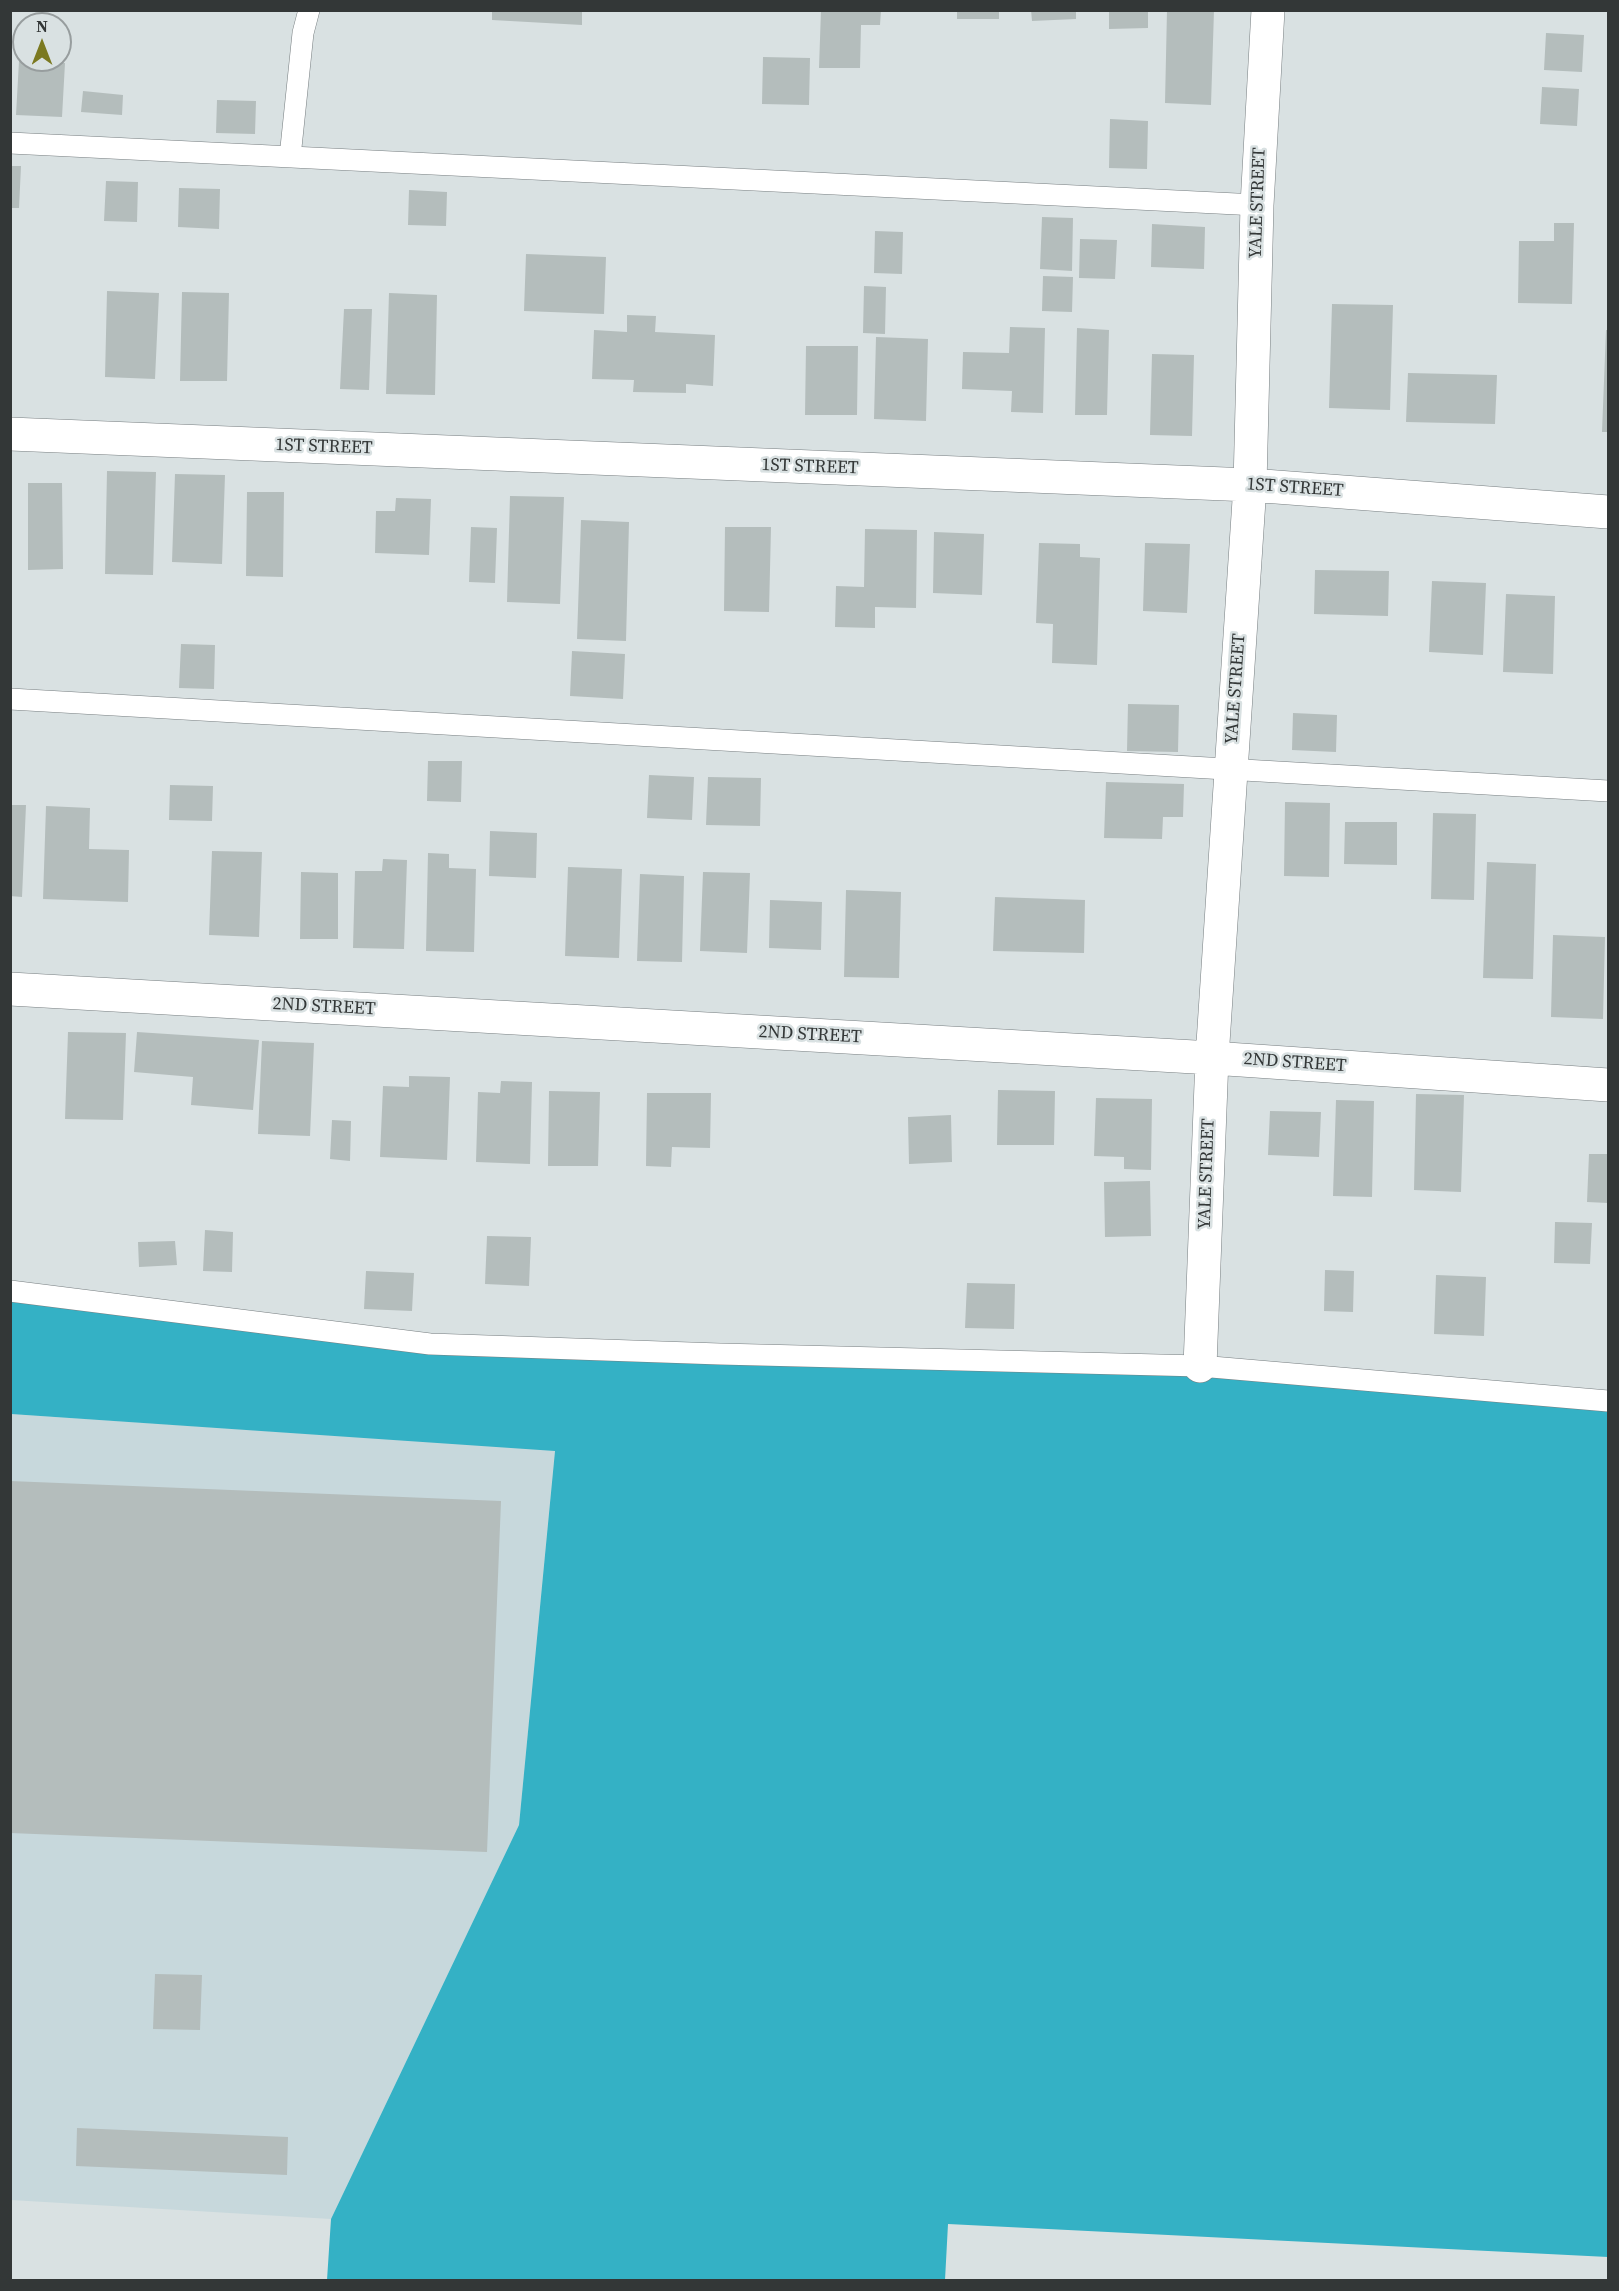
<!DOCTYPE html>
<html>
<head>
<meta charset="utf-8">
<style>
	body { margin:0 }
	#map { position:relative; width:1619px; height:2291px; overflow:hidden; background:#d9e1e2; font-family:"Source Serif 4",serif }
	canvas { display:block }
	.frame { position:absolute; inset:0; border:12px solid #333737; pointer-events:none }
	.north { position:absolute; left:12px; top:12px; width:60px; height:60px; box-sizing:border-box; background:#d9e1e2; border:2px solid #979d9e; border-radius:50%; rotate:0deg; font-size:16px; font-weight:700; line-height:24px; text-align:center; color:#333737 }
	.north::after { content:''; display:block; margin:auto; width:21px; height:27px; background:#7b7920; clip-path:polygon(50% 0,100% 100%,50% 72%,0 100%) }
</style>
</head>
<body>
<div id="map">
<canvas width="1619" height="2291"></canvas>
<div class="frame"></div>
<div class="north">N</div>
</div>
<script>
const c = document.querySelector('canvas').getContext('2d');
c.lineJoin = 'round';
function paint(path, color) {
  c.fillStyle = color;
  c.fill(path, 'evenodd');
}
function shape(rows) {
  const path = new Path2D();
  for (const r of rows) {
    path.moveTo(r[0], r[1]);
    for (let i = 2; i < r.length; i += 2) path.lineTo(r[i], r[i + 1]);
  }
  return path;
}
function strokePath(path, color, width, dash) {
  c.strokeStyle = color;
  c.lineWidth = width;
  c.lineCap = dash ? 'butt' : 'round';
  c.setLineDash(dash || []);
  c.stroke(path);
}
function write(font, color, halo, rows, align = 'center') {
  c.font = font + ' "Source Serif 4",serif';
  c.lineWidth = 5;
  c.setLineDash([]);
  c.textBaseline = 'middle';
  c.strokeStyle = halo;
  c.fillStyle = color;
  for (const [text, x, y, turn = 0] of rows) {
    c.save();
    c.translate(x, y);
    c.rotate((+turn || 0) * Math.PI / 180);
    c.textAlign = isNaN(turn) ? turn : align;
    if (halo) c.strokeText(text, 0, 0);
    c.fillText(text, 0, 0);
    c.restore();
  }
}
paint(shape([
	[10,1414,555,1450,519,1825,331,2219,11,2200]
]), '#c7d8dc');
paint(shape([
	[10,1291,430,1344,1200,1366,1608,1401,1608,2257,948,2224,945,2280,327,2280,331,2219,519,1825,555,1451,11,1414]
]), '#34b1c5');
paint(shape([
	[492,10,582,10,582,25,492,20],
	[821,10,881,10,880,25,861,25,860,68,819,68],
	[957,10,999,10,999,19,957,19],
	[1031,10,1076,10,1076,19,1032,21],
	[1109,10,1148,10,1148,28,1109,29],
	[1167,10,1214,10,1211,105,1165,103],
	[1546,33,1584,35,1582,72,1544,70],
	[763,57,810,58,809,105,762,104],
	[19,61,65,63,62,117,16,115],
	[1542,87,1579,89,1577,126,1540,124],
	[83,91,123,95,122,115,81,112],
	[217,100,256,101,255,134,216,133],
	[1110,119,1148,121,1147,169,1109,168],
	[10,166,21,166,19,208,10,208],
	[106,181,138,182,137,222,104,221],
	[179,188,220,189,219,229,178,227],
	[409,190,447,192,446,226,408,225],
	[1042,217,1073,218,1072,271,1040,269],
	[1554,223,1574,223,1572,304,1518,303,1519,241,1554,241],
	[1152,224,1205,227,1204,269,1151,267],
	[875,231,903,232,902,274,874,273],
	[1080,239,1117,240,1115,279,1079,278],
	[526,254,606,257,604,314,524,311],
	[1043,276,1073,277,1072,312,1042,311],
	[864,286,886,287,885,334,863,333],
	[107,291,159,293,155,379,105,377],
	[182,292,229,293,227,381,180,381],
	[389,293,437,295,435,395,386,394],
	[1332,304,1393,305,1390,410,1329,408],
	[344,309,372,309,369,390,340,389],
	[627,315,656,316,655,332,715,335,713,386,686,384,686,393,633,392,634,380,592,379,594,330,627,332],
	[1010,327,1045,328,1043,413,1011,412,1012,391,962,389,963,352,1009,353],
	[1077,328,1109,330,1107,415,1075,415],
	[1606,330,1608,330,1608,432,1602,432],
	[876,337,928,339,926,421,874,419],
	[806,346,858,346,857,415,805,415],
	[1152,354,1194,355,1192,436,1150,435],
	[1408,373,1497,375,1495,424,1406,422],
	[107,471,156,472,153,575,105,574],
	[175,474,225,475,222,564,172,562],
	[28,483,62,483,63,569,28,570],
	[247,492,284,492,283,577,246,576],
	[510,496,564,497,560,604,507,602],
	[396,498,431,499,429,555,375,553,376,511,395,511],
	[581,520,629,522,626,641,577,639],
	[471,527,497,528,495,583,469,582],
	[725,527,771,527,769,612,724,611],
	[865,529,917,530,916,608,875,607,875,628,835,627,836,586,864,587],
	[934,532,984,534,982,595,933,593],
	[1039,543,1080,544,1080,557,1100,558,1097,665,1052,663,1053,624,1036,623],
	[1145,543,1190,544,1187,613,1143,611],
	[1315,570,1389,571,1388,616,1314,614],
	[1432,581,1486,583,1483,655,1429,652],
	[1506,594,1555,596,1553,674,1503,672],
	[181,644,215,645,214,689,179,688],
	[572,651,625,654,623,699,570,696],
	[1128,704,1179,705,1178,752,1127,751],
	[1293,713,1337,715,1336,752,1292,750],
	[428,761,462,761,461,802,427,801],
	[649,775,694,777,692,820,647,818],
	[708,777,761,778,760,826,706,825],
	[1106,782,1184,784,1183,817,1163,817,1162,839,1104,838],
	[170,785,213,786,212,821,169,820],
	[1285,802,1330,803,1329,877,1284,876],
	[10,805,26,805,22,897,10,896],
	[46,806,90,808,89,849,129,850,128,902,43,899],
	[1433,813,1476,814,1474,900,1431,899],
	[1345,822,1397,822,1397,865,1344,864],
	[490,831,537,833,536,878,489,876],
	[212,851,262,852,259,937,209,935],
	[428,853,449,854,449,868,476,869,474,952,426,951],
	[383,859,407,860,404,949,353,948,355,871,382,871],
	[1487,862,1536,864,1533,979,1483,978],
	[568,867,622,869,619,958,565,956],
	[301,872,338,873,338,939,300,939],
	[703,872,750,873,747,953,700,951],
	[640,874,684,876,682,962,637,961],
	[846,890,901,892,899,978,844,977],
	[995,897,1085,900,1084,953,993,951],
	[770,900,822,902,821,950,769,948],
	[1553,935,1605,937,1603,1019,1551,1017],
	[68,1032,126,1033,123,1120,65,1119],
	[137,1032,259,1040,253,1110,191,1105,193,1077,134,1072],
	[262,1041,314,1043,310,1136,258,1134],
	[409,1076,450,1077,447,1160,380,1157,383,1086,409,1087],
	[501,1081,532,1082,530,1164,476,1162,478,1092,500,1093],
	[998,1090,1055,1091,1054,1145,997,1145],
	[549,1091,600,1092,598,1166,548,1166],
	[647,1093,711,1093,710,1148,672,1147,671,1167,646,1166],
	[1416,1094,1464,1095,1461,1192,1414,1190],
	[1096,1098,1152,1099,1151,1170,1124,1169,1124,1157,1094,1156],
	[1336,1100,1374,1101,1372,1197,1333,1196],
	[1270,1111,1321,1112,1319,1157,1268,1155],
	[951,1115,952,1162,909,1164,908,1117],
	[332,1120,351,1121,350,1161,330,1159],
	[1589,1154,1608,1154,1608,1203,1587,1202],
	[1150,1181,1151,1236,1105,1237,1104,1182],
	[1555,1222,1592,1223,1590,1264,1554,1263],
	[205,1230,233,1232,232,1272,203,1271],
	[487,1236,531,1237,529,1286,485,1284],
	[175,1241,177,1265,139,1267,138,1242],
	[1325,1270,1354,1271,1353,1312,1324,1311],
	[366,1271,414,1273,412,1311,364,1309],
	[1436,1275,1486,1277,1484,1336,1434,1334],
	[967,1283,1015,1284,1014,1329,965,1328],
	[10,1481,501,1501,487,1852,10,1833],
	[155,1974,202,1975,200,2030,153,2029],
	[77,2128,288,2137,287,2175,76,2166]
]), '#b4bdbc');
const service = shape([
	[10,143,1257,205],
	[290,157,303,33,309,10],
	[10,699,1608,791],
	[10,1291,430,1344,720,1354,1200,1366,1608,1401]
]);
const minor = shape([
	[10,434,1250,485,1608,512],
	[10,989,1212,1058,1608,1085],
	[1200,1366,1212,1058,1250,485,1257,205,1268,10]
]);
strokePath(service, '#777e80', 22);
strokePath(minor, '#777e80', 34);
strokePath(service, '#fff', 21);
strokePath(minor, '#fff', 33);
write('18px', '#333737', '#d9e1e2', [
	["YALE STREET",1258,203,-88],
	["1ST STREET",324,447,2],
	["1ST STREET",810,467,2],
	["1ST STREET",1295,488,4],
	["YALE STREET",1236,689,-86],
	["2ND STREET",324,1007,3],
	["2ND STREET",810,1035,3],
	["2ND STREET",1295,1063,4],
	["YALE STREET",1207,1174,-88]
]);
</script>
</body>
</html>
